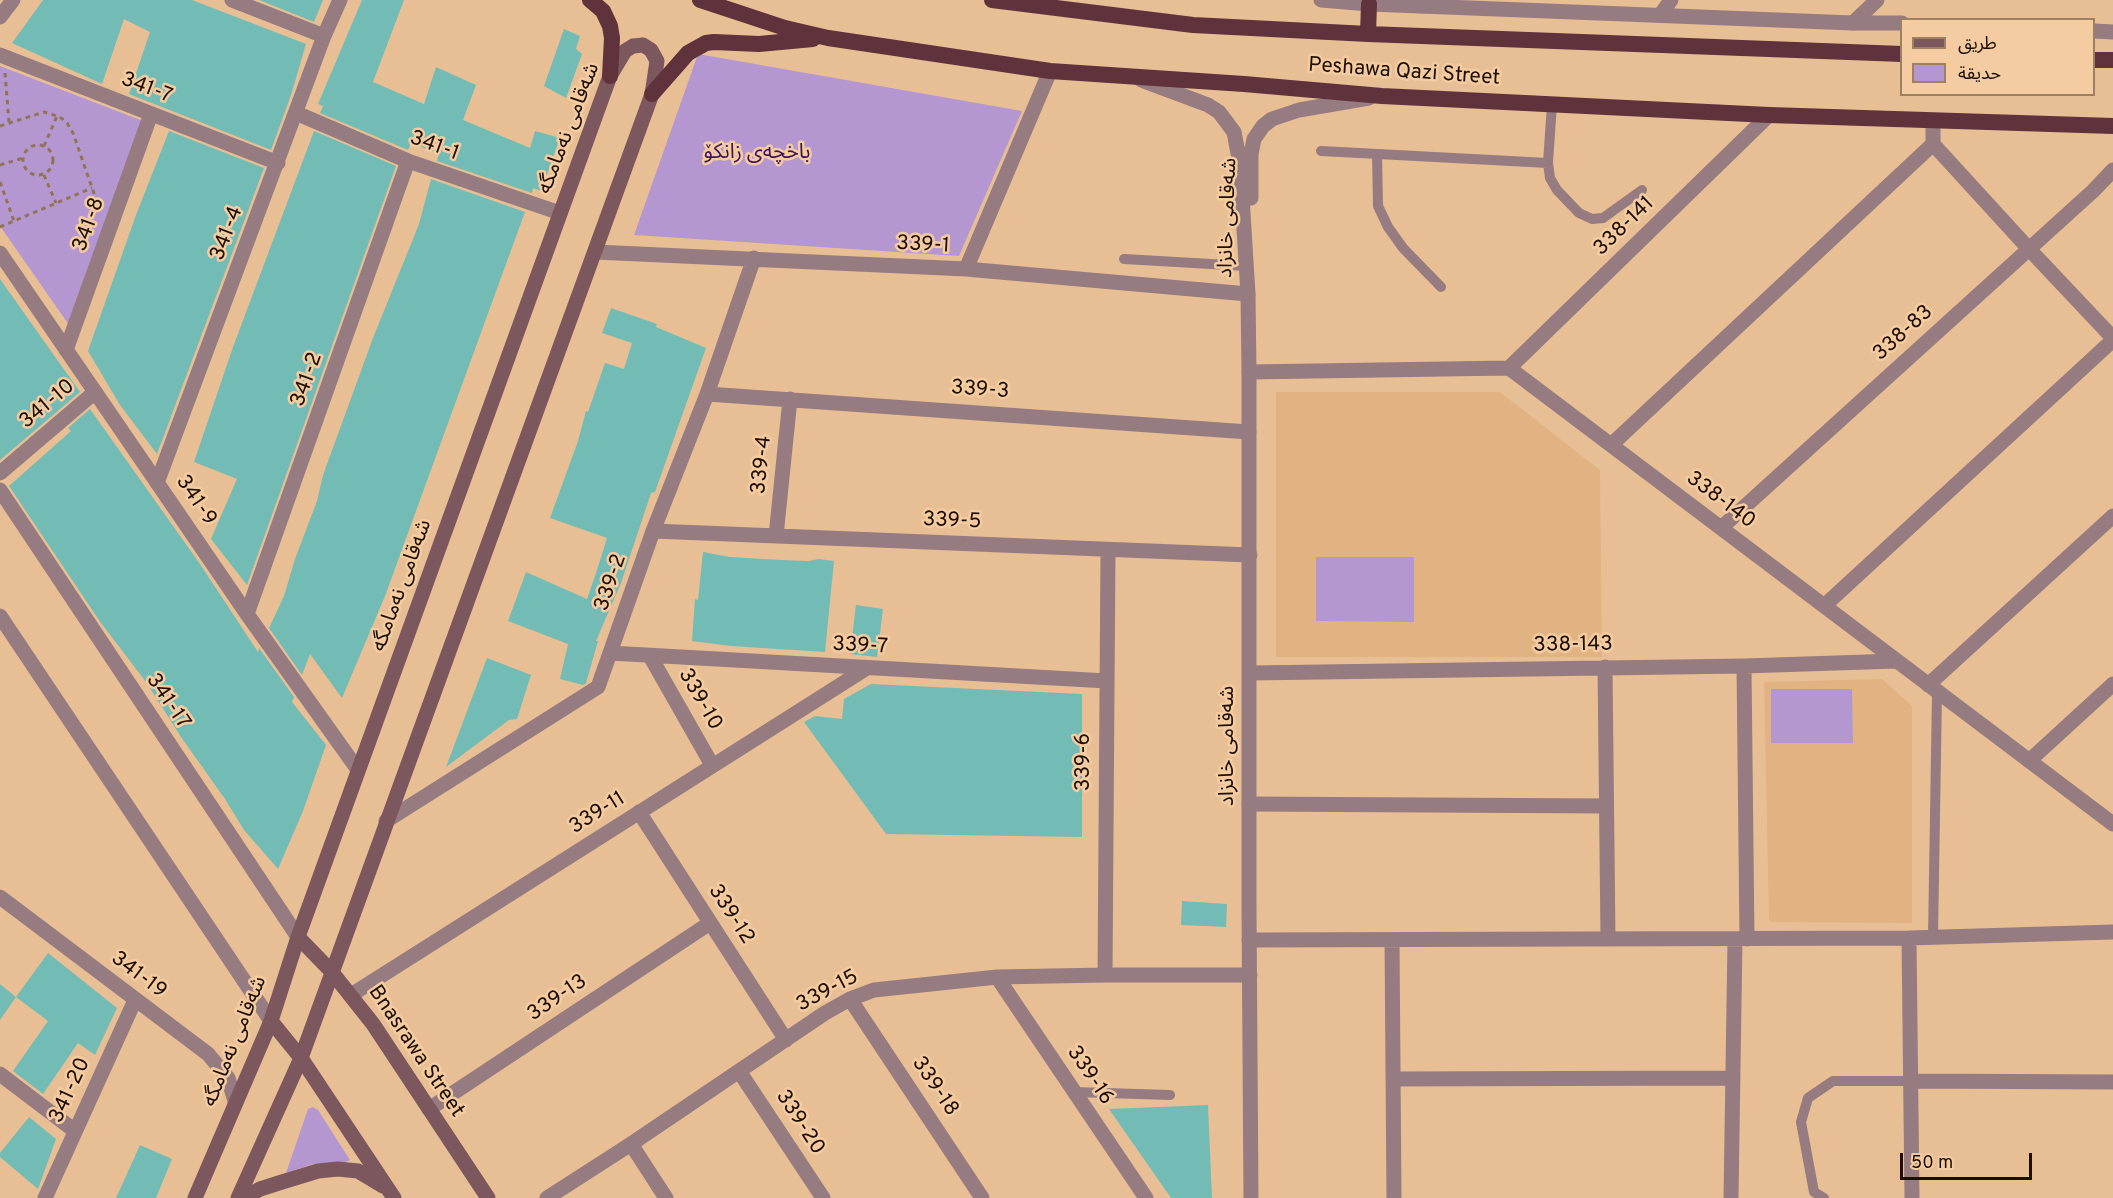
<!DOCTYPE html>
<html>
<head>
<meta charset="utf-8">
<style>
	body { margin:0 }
	#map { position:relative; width:2113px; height:1198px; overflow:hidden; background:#e8bf94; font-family:Overpass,"Noto Sans Arabic",sans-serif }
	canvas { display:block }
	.legend { position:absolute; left:1900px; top:18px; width:195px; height:78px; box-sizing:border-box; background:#f5cca1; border:2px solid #9e8061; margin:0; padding:8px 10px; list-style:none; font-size:18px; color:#1c0e01 }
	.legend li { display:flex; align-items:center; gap:12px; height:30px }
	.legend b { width:30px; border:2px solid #9e8061 }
	.scale { position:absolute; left:1900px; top:1153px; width:132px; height:27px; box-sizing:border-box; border:3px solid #1c0e01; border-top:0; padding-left:8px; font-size:18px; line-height:21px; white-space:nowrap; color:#1c0e01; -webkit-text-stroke:4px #f5cca1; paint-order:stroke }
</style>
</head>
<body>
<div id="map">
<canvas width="2113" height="1198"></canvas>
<ul class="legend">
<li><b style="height:8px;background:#7d575e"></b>طريق</li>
<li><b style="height:16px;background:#b497d0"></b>حديقة</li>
</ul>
<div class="scale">50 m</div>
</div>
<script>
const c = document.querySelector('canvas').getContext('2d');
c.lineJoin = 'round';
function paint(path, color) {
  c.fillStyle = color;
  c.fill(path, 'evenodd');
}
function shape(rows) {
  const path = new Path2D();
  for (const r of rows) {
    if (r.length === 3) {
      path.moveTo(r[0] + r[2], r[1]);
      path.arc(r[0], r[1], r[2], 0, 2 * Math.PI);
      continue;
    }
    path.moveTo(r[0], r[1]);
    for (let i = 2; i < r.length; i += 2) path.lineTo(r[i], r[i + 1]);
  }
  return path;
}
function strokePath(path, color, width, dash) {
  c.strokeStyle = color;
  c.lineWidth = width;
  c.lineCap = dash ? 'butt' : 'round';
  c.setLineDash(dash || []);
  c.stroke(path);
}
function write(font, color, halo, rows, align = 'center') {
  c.font = font + ' Overpass,"Noto Sans Arabic",sans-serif';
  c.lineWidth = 5;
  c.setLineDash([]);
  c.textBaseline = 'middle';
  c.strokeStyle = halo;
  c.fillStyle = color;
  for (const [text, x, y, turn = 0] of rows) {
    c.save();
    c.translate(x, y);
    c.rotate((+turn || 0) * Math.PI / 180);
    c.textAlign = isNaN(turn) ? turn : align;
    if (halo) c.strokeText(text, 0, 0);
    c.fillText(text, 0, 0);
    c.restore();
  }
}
paint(shape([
	[1276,392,1500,392,1600,470,1602,657,1276,657],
	[1882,679,1912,706,1912,923,1771,922,1769,919,1764,682]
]), '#e1b382');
paint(shape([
	[698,54,1022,111,959,256,634,235],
	[0,66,143,121,69,325,0,226],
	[1316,557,1414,557,1414,622,1316,621],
	[1771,689,1852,689,1853,743,1771,743],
	[313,1107,318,1110,350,1160,346,1162,313,1164,286,1173,308,1109]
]), '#b497d0');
paint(shape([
	[43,0,192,0,306,44,291,95,271,150,129,94,150,32,124,19,102,84,12,43],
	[259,0,323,0,314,22],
	[362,0,404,0,373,82,424,104,436,67,476,85,463,120,530,148,535,131,560,138,541,191,533,188,532,193,437,161,439,153,411,143,408,150,320,113,323,106,318,104],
	[564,29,580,36,576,49,582,54,566,98,544,86],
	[169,131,264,168,157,454,120,405,88,351,136,215],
	[314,131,396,166,247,585,211,539,237,479,194,462,233,347],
	[431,179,525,212,385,596,342,698,310,654,302,675,269,628,284,596,295,559,317,501,323,475,373,338,419,224],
	[0,279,80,392,0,460],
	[611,308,657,324,656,327,706,348,655,492,651,493,621,583,596,641,598,641,586,683,583,685,560,679,568,644,508,621,526,572,587,599,596,573,607,538,550,518,578,441,586,411,588,412,605,363,624,369,632,343,602,333],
	[90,409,200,564,258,652,259,648,294,697,292,702,326,745,303,811,278,869,244,830,225,799,181,737,146,682,101,623,9,486,71,431,68,428],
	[703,552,730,557,781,560,808,561,819,559,834,561,825,652,731,646,692,641,695,599,698,600],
	[856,605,883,609,877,657,850,654],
	[487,658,531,675,517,719,509,720,446,767],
	[871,684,1082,694,1082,837,886,834,804,722,815,716,842,719,844,699],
	[1182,901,1227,904,1226,927,1181,925],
	[48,953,117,1008,95,1055,78,1043,43,1094,13,1071,48,1021,16,997],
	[0,984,16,997,0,1020],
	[1208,1105,1212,1198,1171,1198,1109,1109],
	[29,1117,56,1139,38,1189,0,1157,0,1153],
	[140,1145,172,1159,156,1198,116,1198]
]), '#73bcb5');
strokePath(shape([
	[5,73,9,122],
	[0,126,44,112,60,117,67,123,73,133,99,208],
	[38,160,15],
	[44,146,57,116],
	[0,165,23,158],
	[44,175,56,203],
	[0,182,14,221],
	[0,227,92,188]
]), '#917455', 3, [4.5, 4.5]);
strokePath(shape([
	[1552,104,1548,163,1550,178,1557,190,1579,213,1592,219,1603,218,1642,190],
	[1321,151,1548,163],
	[1377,154,1378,206,1388,227,1403,248,1441,287],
	[1124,259,1246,266],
	[1933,937,1937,693],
	[1074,1092,1170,1095],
	[1824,1198,1814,1192,1801,1122,1808,1098,1833,1081,1910,1081]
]), '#967c80', 10);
strokePath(shape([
	[232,0,324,36],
	[1661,14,1671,0],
	[0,17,13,0],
	[1853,23,1877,0],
	[0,55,278,163],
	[296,113,408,161,560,213],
	[1933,122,1933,144,2029,249,2113,338],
	[595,252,966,269,1248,294],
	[0,253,247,614,358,770],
	[966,269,1050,71],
	[66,350,151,114],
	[1509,368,1769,115],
	[1249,372,1509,368,2113,824],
	[707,394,1249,432],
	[1611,445,1933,144],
	[0,473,95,392],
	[157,483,324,36,340,0],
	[1721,528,2093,191,2113,170],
	[653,531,1250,555],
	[776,536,790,399],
	[1824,606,2113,340],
	[247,614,408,161],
	[610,653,1107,681],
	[650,656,712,765],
	[1744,666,1747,939],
	[1605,667,1608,939],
	[1250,673,1744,666,1897,661],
	[1928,685,2113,516],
	[2029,761,2113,684],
	[1249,804,1606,806],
	[639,812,786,1040],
	[386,821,598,687,653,531,707,394,754,258],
	[0,897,208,1054,228,1078,235,1101],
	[1909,938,1912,1198],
	[1249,940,1909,938,2113,932],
	[1392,940,1394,1198],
	[1105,975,1108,550],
	[997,977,1146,1198],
	[351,995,867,668],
	[850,999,982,1198],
	[739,1071,823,1198],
	[0,1074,75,1131],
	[1393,1079,1733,1078],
	[1910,1081,2113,1082],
	[429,1109,710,923],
	[631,1144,666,1198],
	[45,1198,135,1000],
	[547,1198,631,1144,825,1013,850,999,874,990,997,977,1105,975,1250,975],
	[1731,1198,1735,939]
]), '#967c80', 15);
strokePath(shape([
	[1321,0,1369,4,1853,23,1902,23],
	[2094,31,2113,32],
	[1141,80,1208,105,1219,112,1234,132,1240,164,1248,294,1249,372,1249,909,1251,1198],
	[1251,198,1251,154,1254,139,1263,126,1272,119,1299,110,1369,98],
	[0,490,298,937],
	[0,616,271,1021]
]), '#967c80', 15);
strokePath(shape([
	[298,937,331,971,373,1024,488,1198],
	[271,1021,301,1058,394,1198],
	[195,1198,271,1021,298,937,610,76,625,51,633,46,643,45,651,50,657,61,652,94,301,1058,238,1198],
	[245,1198,260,1189,282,1182,318,1171,338,1169,358,1171,383,1186]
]), '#7d575e', 15);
strokePath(shape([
	[590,0,603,11,610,26,612,38,610,76],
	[700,0,785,28,828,38,1050,71,1244,84,1382,96,1769,115,2113,126],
	[992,0,1193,25,1368,34,1902,54],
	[1368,34,1369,4],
	[2094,60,2113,60],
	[652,94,688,53,706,43,714,42,759,44,813,39]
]), '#60323c', 16);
write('21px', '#1c0e01', '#f5cca1', [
	["Peshawa Qazi Street",1404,73,4],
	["341-7",146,89,21],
	["شەقامی نەمامگە",570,129,-69],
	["341-1",434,147,20],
	["شەقامی خانزاد",1229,218,-88],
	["341-8",90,225,-70],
	["338-141",1625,227,-44],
	["341-4",228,234,-69],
	["339-1",923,246,3],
	["338-83",1904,334,-42],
	["341-2",308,380,-70],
	["339-3",980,391,4],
	["341-10",48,405,-40],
	["339-4",763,465,-84],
	["341-9",195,501,56],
	["338-140",1720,501,37],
	["339-5",952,522,2],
	["339-2",612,583,-71],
	["شەقامی نەمامگە",403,586,-70],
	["338-143",1573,646,-1],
	["339-7",860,647,3],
	["339-10",699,700,60],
	["341-17",167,702,56],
	["شەقامی خانزاد",1229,746,-90],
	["339-6",1085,762,-90],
	["339-11",598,814,-32],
	["339-12",730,915,57],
	["341-19",138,976,37],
	["339-15",828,992,-28],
	["339-13",558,999,-34],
	["شەقامی نەمامگە",236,1042,-68],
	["Bnasrawa Street",415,1052,56],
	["339-16",1089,1076,56],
	["339-18",934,1087,56],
	["341-20",71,1091,-65],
	["339-20",799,1123,57]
]);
write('21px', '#3d125a', '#f5cca1', [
	["باخچەی زانکۆ",757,154]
]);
</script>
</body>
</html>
